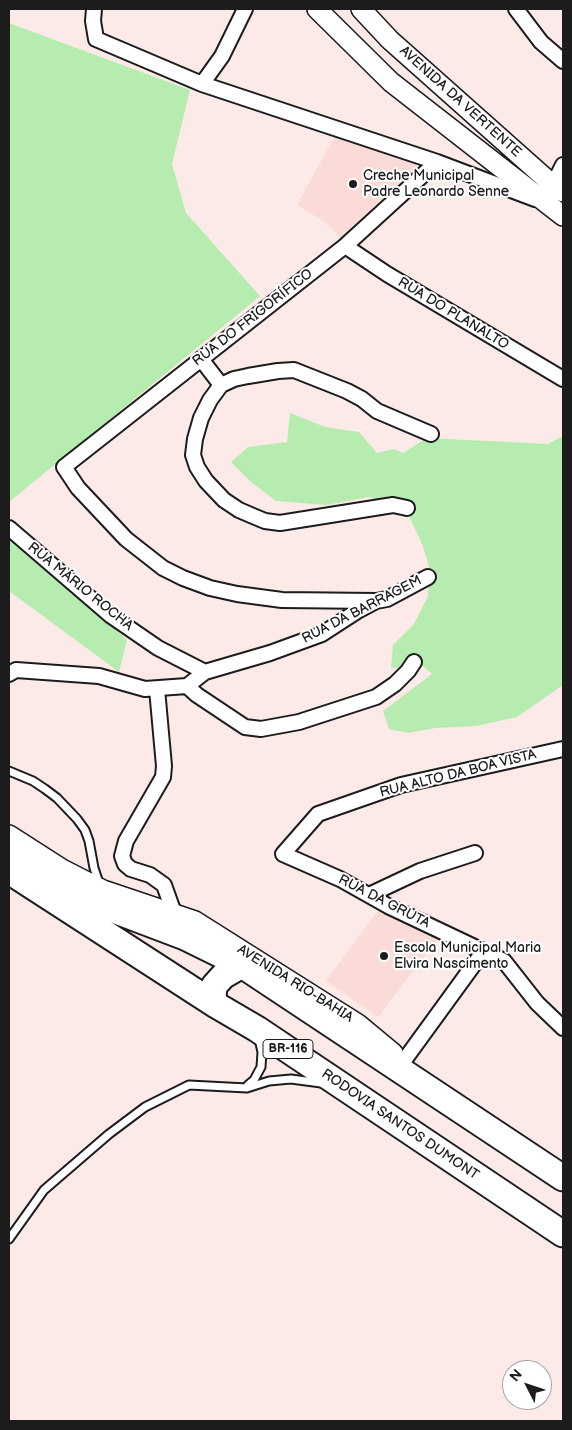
<!DOCTYPE html>
<html>
<head>
<meta charset="utf-8">
<style>
	body { margin:0 }
	#map { position:relative; width:572px; height:1430px; overflow:hidden; background:#fceae8; font-family:"Balsamiq Sans",sans-serif }
	canvas { display:block }
	.frame { position:absolute; inset:0; border:10px solid #1c1c1c; pointer-events:none }
	.north { position:absolute; left:502px; top:1360px; width:50px; height:50px; box-sizing:border-box; background:#fff; border:1px solid #a4a4a4; border-radius:50%; rotate:311deg; font-size:14px; font-weight:700; line-height:20px; text-align:center; color:#1c1c1c }
	.north::after { content:''; display:block; margin:auto; width:18px; height:22px; background:#1c1c1c; clip-path:polygon(50% 0,100% 100%,50% 72%,0 100%) }
</style>
</head>
<body>
<div id="map">
<canvas width="572" height="1430"></canvas>
<div class="frame"></div>
<div class="north">N</div>
</div>
<script>
const c = document.querySelector('canvas').getContext('2d');
c.lineJoin = 'round';
function paint(path, color) {
  c.fillStyle = color;
  c.fill(path, 'evenodd');
}
function shape(rows) {
  const path = new Path2D();
  for (const r of rows) {
    path.moveTo(r[0], r[1]);
    for (let i = 2; i < r.length; i += 2) path.lineTo(r[i], r[i + 1]);
  }
  return path;
}
function strokePath(path, color, width, dash) {
  c.strokeStyle = color;
  c.lineWidth = width;
  c.lineCap = dash ? 'butt' : 'round';
  c.setLineDash(dash || []);
  c.stroke(path);
}
function write(font, color, halo, rows, align = 'center') {
  c.font = font + ' "Balsamiq Sans",sans-serif';
  c.lineWidth = 4;
  c.setLineDash([]);
  c.textBaseline = 'middle';
  c.strokeStyle = halo;
  c.fillStyle = color;
  for (const [text, x, y, turn = 0] of rows) {
    c.save();
    c.translate(x, y);
    c.rotate((+turn || 0) * Math.PI / 180);
    c.textAlign = isNaN(turn) ? turn : align;
    if (halo) c.strokeText(text, 0, 0);
    c.fillText(text, 0, 0);
    c.restore();
  }
}
paint(shape([
	[335,136,421,163,340,238,325,222,297,205],
	[381,907,443,932,378,1017,326,981]
]), '#fadbd8');
paint(shape([
	[9,23,190,90,172,164,186,213,260,296,9,502],
	[290,413,325,427,359,432,377,453,394,449,403,453,427,438,548,444,563,436,563,685,517,717,476,726,435,728,408,733,389,729,383,711,432,674,421,665,391,668,393,645,414,624,428,596,430,571,423,546,409,516,379,500,369,497,326,505,276,501,251,482,231,462,248,447,287,442],
	[9,532,127,640,119,672,9,591]
]), '#b6ecaf');
const lane = shape([
	[9,771,33,781,45,789,57,798,77,819,85,830,89,841,94,868,99,883],
	[248,1085,254,1080,261,1067,262,1052,259,1039],
	[9,1239,44,1190,109,1134,145,1107,189,1085,247,1088,269,1081,291,1079,321,1083]
]);
const street = shape([
	[94,9,93,21,96,39,202,84,437,162,535,199],
	[516,9,541,42,563,61],
	[202,84,222,56,245,9],
	[549,193,563,165],
	[345,246,387,274,563,379],
	[201,359,221,385],
	[407,508,393,505,280,523,265,521,253,516,239,510,224,500,206,481,197,467,193,455,195,439,201,418,210,400,221,385,234,379,248,376,278,371,294,370,347,391,362,399,377,411,431,434],
	[9,528,110,615,158,648,205,672],
	[376,601,282,600,237,594,210,588,183,578,163,568,126,539,78,488,64,467,345,246,437,162],
	[9,674,16,670,99,676,145,689,187,686,205,672,270,653,322,634,359,610,376,601,387,599,428,577],
	[187,686,197,695,245,727,261,729,299,722,376,697,395,684,408,671,414,662],
	[157,689,164,766,163,777,126,841,122,856,125,864,131,869,150,875,164,885,174,913],
	[563,749,401,785,318,814,283,854,340,879,388,906,504,961,537,1003,563,1028],
	[369,895,420,871,475,853],
	[403,1062,483,952]
]);
const secondary = shape([
	[317,9,391,82,563,216],
	[361,9,390,40,553,185,563,192],
	[9,835,62,869,103,890,195,921,358,1024,393,1053]
]);
const highway = shape([
	[9,851,48,877,119,912,185,937,242,965,563,1178],
	[9,871,216,1005,257,1029,563,1234],
	[216,1005,213,998,214,986,223,976,242,965]
]);
strokePath(lane, '#1c1c1c', 11);
strokePath(street, '#1c1c1c', 18);
strokePath(secondary, '#1c1c1c', 22);
strokePath(highway, '#1c1c1c', 29);
strokePath(lane, '#fff', 7);
strokePath(street, '#fff', 14);
strokePath(secondary, '#fff', 19);
strokePath(highway, '#fff', 25);
for (const [x, y, r, color] of [
	[353,184,5,"#1c1c1c"],
	[384,956,5,"#1c1c1c"]
]) {
  const dot = new Path2D();
  dot.arc(x, y, r, 0, 2 * Math.PI);
  c.fillStyle = color;
  c.fill(dot);
  strokePath(dot, '#fff', 2);
}
for (const [x, y, w] of [
	[288,1049,50]
]) {
  const box = new Path2D();
  box.roundRect(x - w / 2, y - 9.5, w, 19, 4);
  c.fillStyle = '#fff';
  c.fill(box);
  strokePath(box, '#1c1c1c', 1);
}
write('bold 12px', '#1c1c1c', null, [
	["BR-116",288,1049]
]);
write('14px', '#1c1c1c', '#fff', [
	["AVENIDA DA VERTENTE",460,102,42],
	["RUA DO PLANALTO",453,314,31],
	["RUA DO FRIGORÍFICO",253,318,-38],
	["RUA MÁRIO ROCHA",80,587,39],
	["RUA DA BARRAGEM",362,610,-27],
	["RUA ALTO DA BOA VISTA",458,774,-14],
	["RUA DA GRUTA",384,902,27],
	["AVENIDA RIO-BAHIA",295,984,32],
	["RODOVIA SANTOS DUMONT",400,1125,34]
]);
write('14px', '#1c1c1c', '#fff', [
	["Creche Municipal",363,176],
	["Padre Leonardo Senne",363,192],
	["Escola Municipal Maria",394,948],
	["Elvira Nascimento",394,964]
], 'left');
</script>
</body>
</html>
